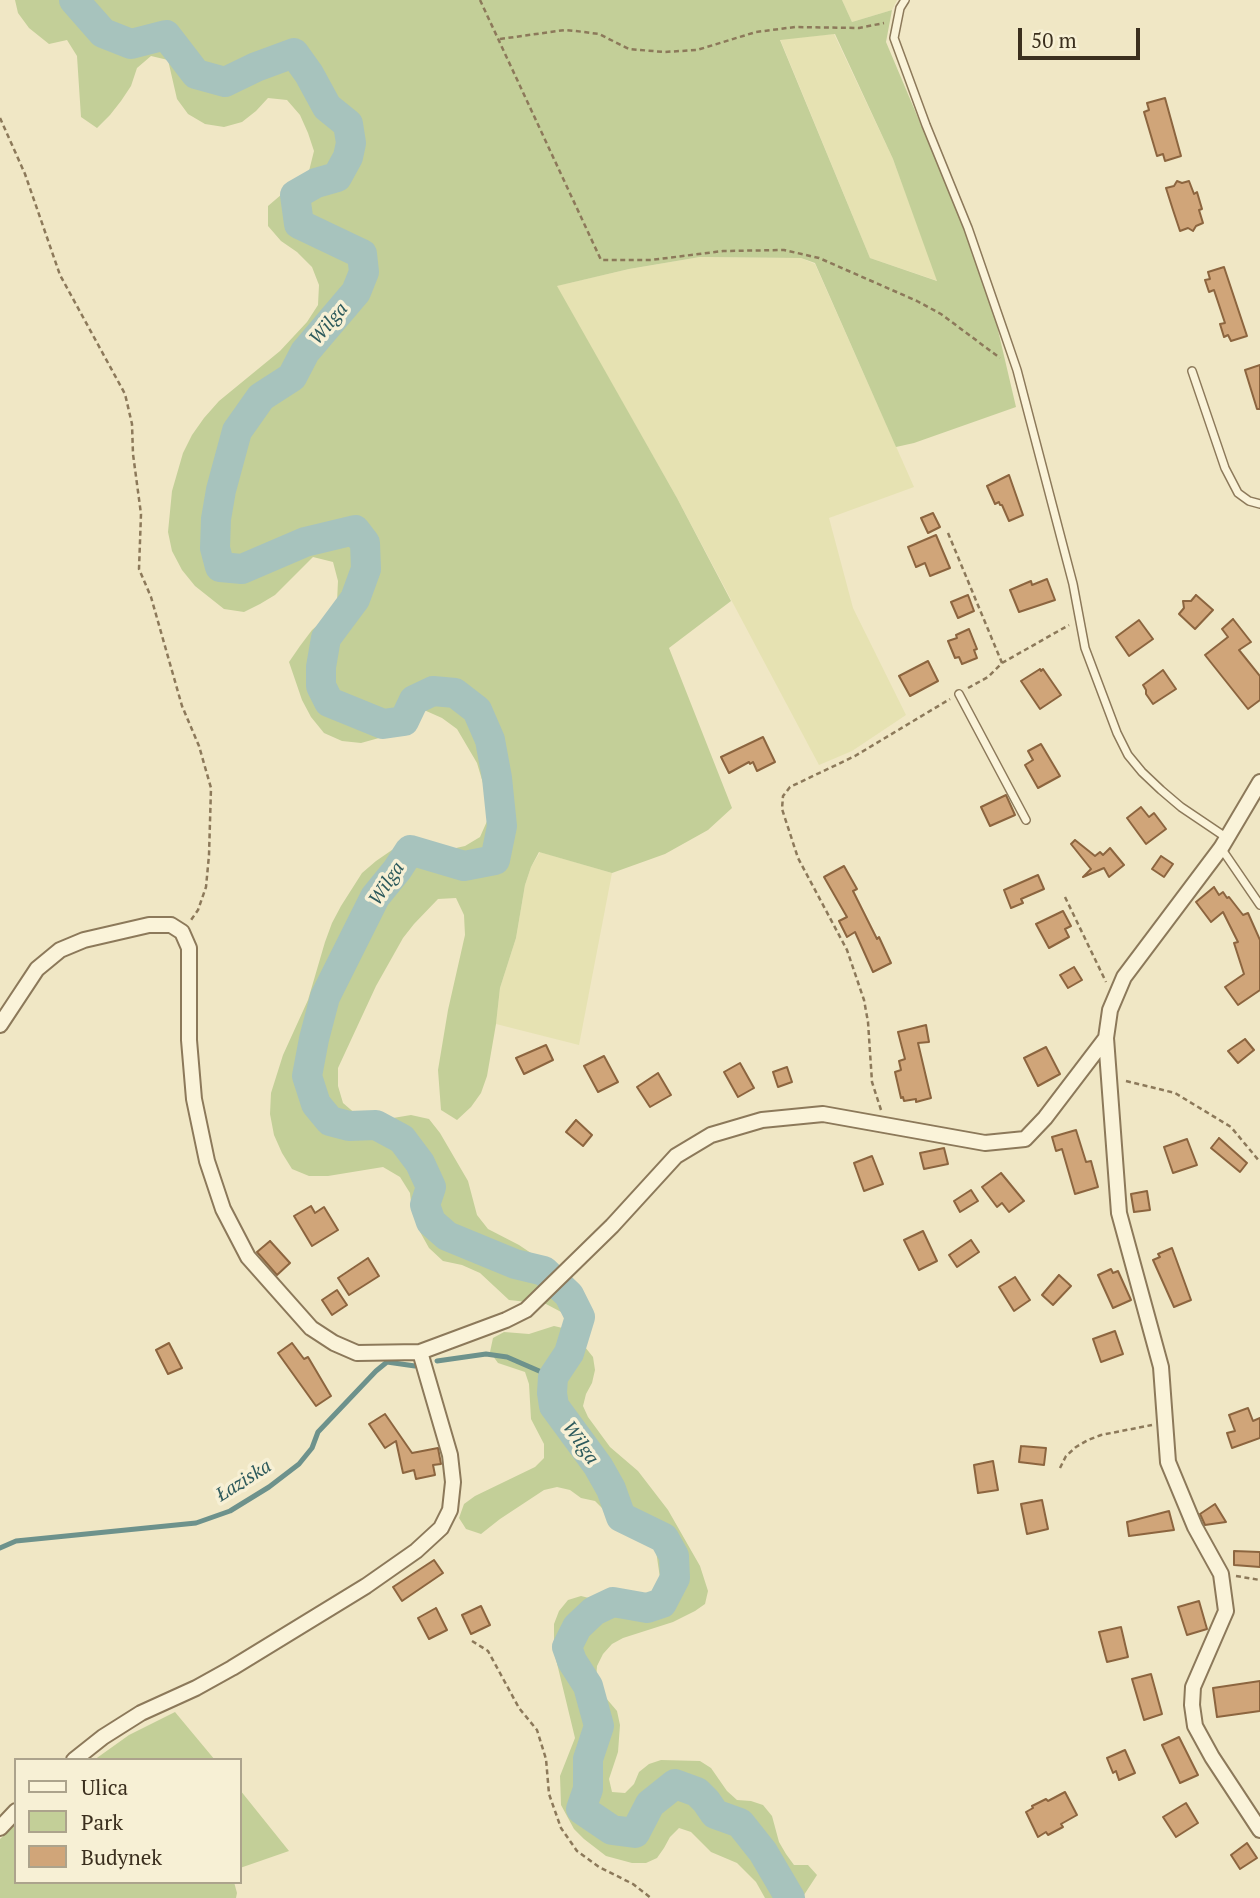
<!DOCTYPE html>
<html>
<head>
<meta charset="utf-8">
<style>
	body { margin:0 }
	#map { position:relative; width:1260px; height:1898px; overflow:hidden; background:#f0e7c5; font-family:"PT Serif",serif }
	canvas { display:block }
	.legend { position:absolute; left:14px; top:1758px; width:228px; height:126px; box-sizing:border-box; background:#f7f0d5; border:2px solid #aca38c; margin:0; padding:9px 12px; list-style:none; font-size:21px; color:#3b2f1e }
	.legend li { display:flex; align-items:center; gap:14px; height:35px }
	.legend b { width:35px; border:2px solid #aca38c }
	.scale { position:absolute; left:1018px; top:28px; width:122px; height:32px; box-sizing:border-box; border:4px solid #3b2f1e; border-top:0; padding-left:9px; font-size:21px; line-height:24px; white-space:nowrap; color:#3b2f1e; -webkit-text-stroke:5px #f7f0d5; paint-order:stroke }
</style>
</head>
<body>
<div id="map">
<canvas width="1260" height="1898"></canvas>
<ul class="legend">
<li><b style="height:9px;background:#faf3d9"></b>Ulica</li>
<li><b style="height:19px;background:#c3cf98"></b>Park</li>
<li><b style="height:19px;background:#d0a579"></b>Budynek</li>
</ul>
<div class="scale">50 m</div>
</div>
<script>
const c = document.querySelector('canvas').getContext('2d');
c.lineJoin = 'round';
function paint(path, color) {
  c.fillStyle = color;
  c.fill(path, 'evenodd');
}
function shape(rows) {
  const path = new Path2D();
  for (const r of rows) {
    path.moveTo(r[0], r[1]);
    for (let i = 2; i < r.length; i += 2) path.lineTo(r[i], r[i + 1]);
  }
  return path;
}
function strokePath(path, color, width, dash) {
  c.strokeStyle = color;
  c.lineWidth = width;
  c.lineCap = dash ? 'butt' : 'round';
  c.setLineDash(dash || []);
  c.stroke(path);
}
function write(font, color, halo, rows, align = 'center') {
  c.font = font + ' "PT Serif",serif';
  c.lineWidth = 7;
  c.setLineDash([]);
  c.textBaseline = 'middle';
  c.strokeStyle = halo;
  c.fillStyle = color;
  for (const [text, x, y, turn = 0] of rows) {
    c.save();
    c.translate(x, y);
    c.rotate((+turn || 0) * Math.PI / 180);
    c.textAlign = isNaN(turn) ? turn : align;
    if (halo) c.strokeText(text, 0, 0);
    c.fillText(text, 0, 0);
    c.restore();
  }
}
paint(shape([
	[842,0,897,0,892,10,852,22],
	[834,34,893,159,938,281,870,258,780,39],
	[700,257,801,258,815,264,914,487,829,518,853,608,906,715,852,751,819,765,677,498,556,286,629,269],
	[540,852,612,873,579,1045,496,1024,500,988,516,938,525,885,531,867]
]), '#e6e2b2');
paint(shape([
	[15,0,842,0,852,22,892,10,886,42,986,279,1016,407,914,443,896,447,815,263,801,258,700,257,629,269,557,286,677,498,731,601,669,648,732,808,708,830,665,854,612,873,539,852,531,867,525,885,516,938,500,988,496,1024,487,1076,481,1093,471,1107,457,1120,441,1110,438,1070,448,1010,465,935,464,915,456,898,438,899,414,924,403,938,376,986,338,1068,338,1086,343,1103,357,1115,374,1118,393,1118,411,1115,429,1119,440,1133,468,1181,477,1215,488,1229,519,1245,534,1255,547,1267,566,1296,573,1312,563,1313,546,1304,509,1300,480,1273,462,1265,443,1261,429,1248,419,1230,412,1212,410,1193,400,1177,383,1167,328,1176,309,1176,292,1169,282,1153,274,1135,270,1114,271,1093,283,1055,308,1000,325,942,332,923,341,906,362,873,376,861,392,850,411,846,428,851,447,850,465,846,480,837,488,819,488,800,477,763,457,729,442,718,424,710,408,718,379,738,361,743,342,741,324,733,311,717,302,700,289,662,300,646,312,630,327,617,337,602,338,581,333,562,313,557,275,595,260,604,244,612,224,609,195,586,182,570,172,551,168,532,172,491,183,453,192,435,204,418,219,401,280,351,307,322,318,305,319,285,312,267,297,252,281,241,268,226,268,206,309,171,314,151,308,133,300,115,287,100,268,98,256,111,242,122,224,127,205,124,188,114,177,99,168,60,151,56,137,68,131,86,121,101,110,115,97,128,81,117,77,56,67,40,49,44,29,28,18,13],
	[835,34,893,159,937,281,870,258,780,40],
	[554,1326,567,1329,577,1337,593,1357,595,1370,592,1383,586,1394,583,1406,588,1417,610,1447,638,1471,668,1510,700,1566,708,1591,705,1604,695,1611,673,1622,623,1638,612,1644,603,1654,597,1666,596,1679,600,1691,617,1711,620,1725,618,1752,609,1779,612,1792,625,1793,634,1784,639,1772,649,1764,661,1760,700,1761,711,1768,727,1791,737,1800,751,1801,763,1805,772,1816,779,1842,786,1854,794,1865,808,1865,817,1875,802,1898,765,1898,756,1882,737,1863,711,1852,691,1832,679,1828,670,1837,664,1848,657,1858,646,1863,632,1863,606,1856,584,1839,574,1829,561,1805,560,1776,575,1738,554,1651,554,1624,559,1611,568,1600,581,1596,605,1602,644,1607,657,1603,662,1591,656,1551,649,1538,639,1529,627,1522,614,1520,595,1501,581,1498,570,1490,557,1487,544,1490,500,1519,481,1534,466,1529,459,1518,464,1504,475,1496,535,1467,544,1458,544,1444,531,1419,529,1384,525,1372,498,1363,490,1352,493,1338,504,1332,529,1334],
	[175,1712,215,1760,94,1760,129,1735],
	[240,1790,289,1851,240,1868],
	[16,1824,16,1882,234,1882,237,1893,236,1898,0,1898,0,1839]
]), '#c3cf98');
strokePath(shape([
	[437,1361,486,1354,507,1357,553,1377],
	[0,1548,16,1541,196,1523,230,1511,269,1487,299,1464,312,1448,318,1432,376,1371,387,1362,415,1366]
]), '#6d928c', 5);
strokePath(shape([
	[74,0,103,33,131,44,166,35,196,74,225,82,256,67,294,53,309,74,327,107,348,124,351,143,348,157,337,177,316,183,295,195,299,224,362,254,364,272,356,292,305,352,292,377,261,397,237,431,221,490,216,519,215,548,220,567,242,569,305,542,355,530,365,543,366,569,355,599,326,638,321,667,321,686,329,702,383,724,404,721,414,700,433,691,455,693,477,710,490,740,497,778,502,826,495,860,464,866,410,850,397,870,375,897,325,997,314,1039,307,1076,316,1104,330,1121,349,1126,376,1125,402,1139,420,1163,431,1187,425,1205,431,1222,447,1236,515,1264,544,1271,569,1295,580,1317,569,1353,553,1377,552,1393,554,1406,598,1466,611,1489,621,1517,664,1538,674,1556,675,1578,662,1603,647,1608,613,1602,594,1611,577,1627,567,1647,572,1661,588,1686,599,1726,588,1759,588,1789,581,1809,612,1830,635,1833,650,1804,675,1784,697,1792,706,1801,715,1814,740,1823,763,1852,790,1898]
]), '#a7c3bd', 30);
const building = shape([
	[1165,98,1181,156,1165,161,1163,154,1157,156,1144,112,1149,110,1147,103,1165,98],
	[1177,181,1182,183,1189,181,1194,194,1197,192,1202,209,1199,210,1203,223,1196,226,1193,231,1188,228,1180,231,1173,210,1166,188,1174,186,1177,181],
	[1224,267,1247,336,1231,341,1228,335,1224,337,1220,324,1225,323,1214,290,1209,292,1205,280,1210,279,1208,272,1224,267],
	[1260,365,1260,409,1257,409,1245,370,1260,365],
	[1009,475,1023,515,1009,521,1002,505,1000,505,999,502,995,504,987,486,1009,475],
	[933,513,940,527,928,533,921,518,933,513],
	[936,535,950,568,930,576,925,563,916,567,908,547,936,535],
	[1047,579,1055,600,1019,612,1010,590,1031,581,1032,585,1047,579],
	[968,595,974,611,958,618,951,602,968,595],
	[1196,595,1213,610,1195,629,1179,614,1184,608,1183,601,1191,601,1196,595],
	[1233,619,1251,642,1239,650,1260,676,1260,700,1248,709,1205,655,1228,637,1222,629,1233,619],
	[1139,620,1153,639,1129,656,1116,637,1139,620],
	[969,629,977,649,974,650,977,658,962,664,959,657,955,658,948,641,957,638,956,635,969,629],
	[928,661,938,681,910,696,899,676,928,661],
	[1040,669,1041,671,1043,669,1061,695,1040,709,1021,681,1040,669],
	[1163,670,1176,689,1153,704,1146,694,1146,690,1143,685,1163,670],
	[763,737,775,762,757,771,753,762,750,764,749,762,729,773,721,757,763,737],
	[1041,744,1060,776,1038,788,1025,765,1033,760,1028,751,1041,744],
	[1006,795,1015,815,990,826,981,807,1006,795],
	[1141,807,1149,817,1154,813,1166,829,1146,844,1127,818,1141,807],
	[1075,840,1095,856,1100,852,1103,855,1110,848,1124,865,1109,877,1104,868,1083,877,1091,869,1071,844,1075,840],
	[1161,856,1173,864,1164,877,1152,869,1161,856],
	[844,866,857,889,853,891,877,939,879,937,891,963,873,972,855,932,847,937,839,921,847,917,824,877,844,866],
	[1038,875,1044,889,1021,899,1023,903,1011,908,1004,890,1038,875],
	[1214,887,1219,895,1223,892,1227,898,1229,897,1243,915,1248,913,1260,940,1260,990,1238,1005,1225,987,1244,974,1234,943,1238,942,1223,912,1211,922,1196,902,1214,887],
	[1063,911,1071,926,1065,929,1069,937,1049,948,1036,924,1063,911],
	[1074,967,1082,980,1068,988,1060,975,1074,967],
	[926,1025,929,1042,918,1043,931,1098,916,1102,916,1099,904,1101,903,1097,901,1098,895,1072,901,1070,899,1061,905,1059,898,1032,926,1025],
	[1245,1039,1254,1050,1238,1063,1228,1051,1245,1039],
	[546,1045,553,1060,524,1074,516,1058,546,1045],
	[1046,1047,1060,1074,1038,1086,1024,1058,1046,1047],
	[604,1056,618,1082,598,1092,584,1066,604,1056],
	[740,1063,754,1088,738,1097,724,1072,740,1063],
	[787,1067,792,1082,778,1087,773,1072,787,1067],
	[658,1073,671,1095,650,1107,637,1087,658,1073],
	[576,1120,592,1135,583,1146,566,1132,576,1120],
	[1076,1130,1086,1162,1091,1161,1098,1187,1075,1194,1062,1149,1056,1151,1052,1137,1076,1130],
	[1219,1138,1247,1163,1240,1172,1211,1148,1219,1138],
	[1187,1139,1197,1165,1173,1173,1164,1147,1187,1139],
	[944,1148,948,1164,924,1169,920,1153,944,1148],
	[872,1156,883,1184,864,1191,854,1163,872,1156],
	[1001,1173,1024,1201,1009,1212,1002,1203,997,1207,982,1187,1001,1173],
	[971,1190,978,1201,960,1212,954,1201,971,1190],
	[1147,1191,1150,1210,1134,1212,1131,1194,1147,1191],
	[311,1206,315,1213,324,1207,338,1230,312,1246,294,1216,311,1206],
	[923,1231,937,1261,919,1270,904,1240,923,1231],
	[971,1240,979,1252,957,1267,949,1255,971,1240],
	[270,1241,290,1263,277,1275,257,1252,270,1241],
	[1172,1248,1191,1300,1174,1307,1153,1260,1160,1257,1158,1254,1172,1248],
	[368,1258,379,1276,349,1295,338,1278,368,1258],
	[1111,1269,1113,1273,1118,1271,1131,1300,1113,1308,1098,1275,1111,1269],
	[1059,1275,1071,1286,1053,1305,1042,1295,1059,1275],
	[1015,1277,1030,1300,1014,1311,999,1287,1015,1277],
	[337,1290,347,1305,332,1315,322,1300,337,1290],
	[1115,1331,1123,1354,1101,1362,1093,1339,1115,1331],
	[169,1343,182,1368,168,1374,156,1350,169,1343],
	[292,1343,304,1359,308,1357,331,1396,316,1406,278,1353,292,1343],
	[1248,1408,1253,1421,1260,1418,1260,1438,1232,1448,1227,1433,1235,1431,1229,1415,1248,1408],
	[385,1414,412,1453,438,1448,441,1464,433,1465,435,1475,416,1479,414,1470,403,1473,396,1441,385,1448,369,1424,385,1414],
	[1021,1446,1046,1448,1044,1465,1019,1462,1021,1446],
	[993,1461,998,1490,978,1493,974,1465,993,1461],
	[1042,1500,1048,1529,1027,1534,1021,1504,1042,1500],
	[1215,1504,1226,1522,1205,1525,1200,1514,1215,1504],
	[1169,1511,1174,1530,1129,1536,1127,1522,1169,1511],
	[1234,1551,1260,1552,1260,1567,1234,1565,1234,1551],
	[434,1560,443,1573,402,1601,393,1587,434,1560],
	[1199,1601,1207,1629,1187,1635,1178,1607,1199,1601],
	[481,1606,490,1625,471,1634,462,1615,481,1606],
	[436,1608,447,1630,429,1639,418,1618,436,1608],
	[1121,1627,1128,1657,1107,1662,1099,1632,1121,1627],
	[1151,1674,1162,1714,1144,1720,1132,1679,1151,1674],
	[1260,1681,1260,1711,1217,1717,1213,1688,1260,1681],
	[1179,1737,1198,1775,1180,1783,1162,1745,1179,1737],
	[1125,1750,1135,1773,1119,1780,1116,1771,1113,1773,1107,1758,1125,1750],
	[1065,1792,1077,1815,1061,1824,1063,1827,1048,1835,1046,1832,1038,1837,1026,1812,1033,1808,1032,1806,1046,1799,1048,1801,1065,1792],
	[1186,1803,1198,1823,1176,1837,1163,1817,1186,1803],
	[1247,1843,1257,1858,1240,1869,1231,1855,1247,1843]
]);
paint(building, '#d0a579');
strokePath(building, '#8c653f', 2);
const service = shape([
	[905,0,900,8,894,38,926,125,968,228,1005,335,1017,370,1073,584,1085,648,1117,733,1128,755,1142,772,1161,790,1181,807,1227,838],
	[1192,371,1225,468,1238,493,1249,501,1260,504],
	[959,694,1026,820],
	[1221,848,1260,905]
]);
const minor = shape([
	[1260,782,1221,848,1124,977,1110,1010,1106,1038,1119,1213,1161,1367,1168,1462,1195,1527,1221,1574,1226,1611,1193,1687,1192,1705,1195,1726,1212,1757,1260,1830],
	[0,1025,37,969,60,950,84,940,149,925,171,925,182,932,189,948,189,1040,194,1099,207,1161,223,1209,248,1257,311,1328,334,1343,357,1353,420,1352,506,1320,526,1310,612,1226,676,1156,711,1135,762,1120,823,1114,985,1143,1025,1139,1045,1118,1106,1038],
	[74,1760,103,1737,141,1713,196,1688,232,1668,366,1586,416,1551,441,1528,450,1510,453,1482,450,1455,420,1352],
	[0,1828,16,1811]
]);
strokePath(service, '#8c795a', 10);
strokePath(minor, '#8c795a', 18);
strokePath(shape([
	[480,0,601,260,651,260,723,251,784,250,819,258,917,301,941,314,1000,358],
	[500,39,565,30,576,31,599,34,629,49,664,52,697,50,756,32,795,27,859,28,884,23],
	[0,118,25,174,60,275,125,394,132,424,133,454,141,514,139,569,151,597,182,706,199,746,211,788,209,855,206,887,198,910,191,920],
	[948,533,1002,663],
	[968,688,988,677,1002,663,1069,625],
	[1065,897,1106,982],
	[1126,1081,1175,1093,1231,1127,1260,1162],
	[881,1110,872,1082,868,1022,864,1000,847,950,798,858,782,809,783,796,790,787,855,756,950,699],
	[1060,1468,1066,1456,1076,1447,1088,1440,1101,1435,1152,1425],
	[1236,1576,1260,1580],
	[472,1641,488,1651,519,1708,537,1730,546,1759,549,1794,561,1828,577,1851,599,1867,633,1884,651,1898]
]), '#8c795a', 2.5, [5, 3.5]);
strokePath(service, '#faf3d9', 7);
strokePath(minor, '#faf3d9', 14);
write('italic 19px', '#2d5a5c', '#f7f0d5', [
	["Wilga",329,324,-50],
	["Wilga",387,884,-56],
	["Wilga",580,1443,55],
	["Łaziska",244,1481,-32]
]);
</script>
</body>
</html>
